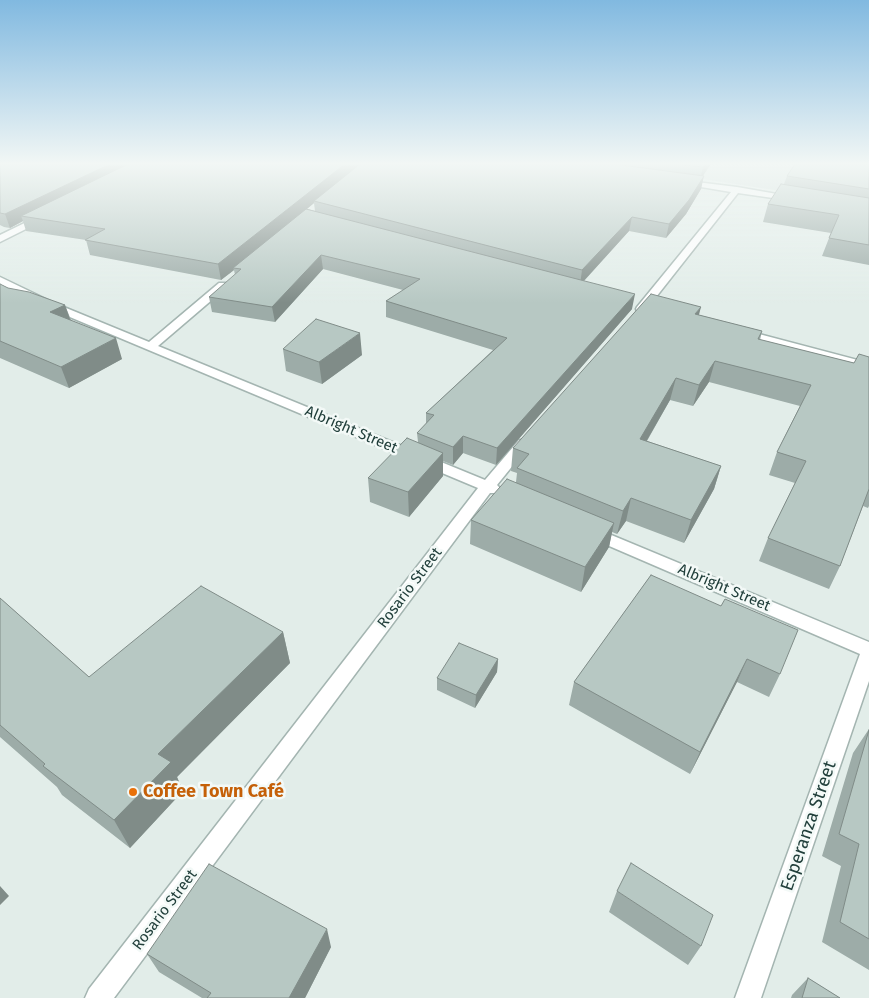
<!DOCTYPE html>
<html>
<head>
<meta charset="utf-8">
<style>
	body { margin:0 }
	canvas { display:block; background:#e2ede9 }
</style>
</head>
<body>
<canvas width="869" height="998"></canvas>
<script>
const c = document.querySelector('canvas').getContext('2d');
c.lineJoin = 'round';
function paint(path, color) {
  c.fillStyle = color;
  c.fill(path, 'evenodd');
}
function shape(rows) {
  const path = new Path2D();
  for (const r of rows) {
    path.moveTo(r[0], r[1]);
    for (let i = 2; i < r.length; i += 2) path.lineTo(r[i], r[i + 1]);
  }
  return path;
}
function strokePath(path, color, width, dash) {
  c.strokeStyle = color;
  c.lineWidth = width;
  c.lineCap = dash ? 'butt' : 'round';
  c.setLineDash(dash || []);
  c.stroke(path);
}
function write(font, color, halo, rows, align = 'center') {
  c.font = font + ' "Fira Sans",sans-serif';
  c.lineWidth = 5;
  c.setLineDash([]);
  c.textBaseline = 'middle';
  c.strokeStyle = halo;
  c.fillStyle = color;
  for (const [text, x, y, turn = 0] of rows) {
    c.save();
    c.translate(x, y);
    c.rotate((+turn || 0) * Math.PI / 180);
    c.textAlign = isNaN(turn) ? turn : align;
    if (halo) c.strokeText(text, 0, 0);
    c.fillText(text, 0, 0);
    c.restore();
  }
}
paint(shape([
	[605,164,869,164,859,203]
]), '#d0ddd9');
const minor = shape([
	[680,180,737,187,794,197,798,199,794,201,738,193,645,311,637,311,636,309,637,307,731,192,683,184,680,184,680,180],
	[43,214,46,215,46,219,0,242,0,235,43,214],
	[0,277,54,303,149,342,219,283,227,283,227,287,158,346,485,480,519,440,529,440,531,443,497,485,502,490,500,493,490,493,114,998,85,998,89,989,478,488,46,307,0,284,0,277],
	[740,329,869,363,869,371,736,334,734,332,740,329],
	[592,527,869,642,869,681,761,998,735,998,860,654,586,536,584,532,586,528,592,527]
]);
strokePath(minor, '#a4b5b1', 3);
paint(minor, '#fff');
paint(shape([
	[0,164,711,164,703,175,701,189,686,214,666,238,629,231,584,281,632,309,496,465,463,453,453,465,443,461,443,476,409,517,370,502,368,478,418,442,417,433,426,424,426,413,493,350,386,317,386,301,403,290,323,269,275,322,212,312,209,297,235,275,234,270,221,280,90,255,86,240,26,231,23,221,10,228,4,227,0,225],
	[314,203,315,211,307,209],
	[869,164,869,265,822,256,831,233,763,222,768,204,784,184,787,176],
	[0,284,8,288,65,305,71,320,122,359,69,388,0,358],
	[699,315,762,331,760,340,854,363,869,357,869,506,868,508,863,506,840,566,829,589,759,561,768,538,795,483,769,475,777,452,800,406,709,382,693,406,670,400,647,441,721,466,714,489,684,543,626,521,617,534,612,532,609,547,581,592,470,544,471,520,516,482,517,473,511,471,513,448],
	[283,349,362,355,322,384,286,371],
	[651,575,780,674,769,697,737,682,690,774,569,705,574,682],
	[0,598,89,677,283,632,290,663,177,777,183,791,130,848,62,795,57,787,0,737],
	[498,659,497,672,475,708,437,690,437,678],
	[869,729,869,970,822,942,841,866,822,856,853,753],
	[617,891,701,946,688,965,609,912],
	[331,947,305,998,202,998,159,972,147,954],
	[808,978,840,998,791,998,792,995]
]), '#9daca8');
paint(shape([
	[110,164,138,164,21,216,23,221,10,228,5,214],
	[345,164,361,164,314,201,314,203,235,268,233,268,234,270,221,280,218,264],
	[706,164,711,164,700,180,703,167],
	[704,176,701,189,686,214,666,238,669,224],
	[632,217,629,231,580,285,582,270],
	[321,255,323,269,275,322,272,307],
	[635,294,632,309,496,465,497,448],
	[65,305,72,325,50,312],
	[701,307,696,326,695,314],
	[360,333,362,355,322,384,319,362],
	[116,338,122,359,69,388,61,367],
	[715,361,709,382,693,406,699,385],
	[676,378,670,400,635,461,640,439],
	[463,436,463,453,453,465,453,447],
	[443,453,443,476,409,517,408,492],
	[721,466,714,489,684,543,691,520],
	[631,498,626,521,617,534,623,511],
	[614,523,609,547,581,592,585,567],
	[283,632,290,663,177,777,183,791,130,848,114,820,158,754],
	[498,659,497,672,475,708,476,695],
	[747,659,737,682,690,774,700,752],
	[0,886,9,896,0,905],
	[327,929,331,947,305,998,289,998]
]), '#808c88');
const building = shape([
	[0,164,110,164,5,214,0,213,0,164],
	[128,164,345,164,218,264,85,240,105,229,21,216,128,164],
	[360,164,614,164,704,176,689,200,669,224,632,217,582,270,314,201,360,164],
	[674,164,706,164,703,167,674,164],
	[795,164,869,164,869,189,787,176,795,164],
	[781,184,869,198,869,245,829,238,839,215,768,204,781,184],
	[306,209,635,294,497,448,463,436,453,447,417,433,434,415,426,413,507,338,386,301,420,279,321,255,272,307,209,297,241,269,233,268,306,209],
	[0,284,8,288,29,292,65,305,50,312,116,338,61,367,0,341,0,284],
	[651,294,701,307,695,314,762,331,758,339,854,363,859,354,869,357,869,489,840,566,768,538,806,461,777,452,811,385,715,361,699,385,676,378,640,439,721,466,691,520,631,498,623,511,517,468,529,454,513,448,651,294],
	[316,319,360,333,319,362,283,349,316,319],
	[407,438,443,453,408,492,368,478,407,438],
	[507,479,614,523,585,567,471,520,507,479],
	[651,575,721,606,725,599,798,630,780,674,747,659,700,752,574,682,651,575],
	[201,586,283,632,158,754,171,762,114,820,43,766,45,764,0,725,0,598,89,677,201,586],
	[459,643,498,659,476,695,437,678,459,643],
	[869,730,869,939,840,922,859,844,839,834,869,730],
	[631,863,713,915,701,946,617,891,631,863],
	[209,864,327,929,289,998,207,998,211,993,147,954,209,864],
	[808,978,840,998,802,998,808,978]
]);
paint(building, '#b7c8c3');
strokePath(building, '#808c88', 1);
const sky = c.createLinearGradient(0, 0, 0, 303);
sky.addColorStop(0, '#81b9e0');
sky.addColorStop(0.54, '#f2f7f5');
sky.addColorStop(1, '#f2f7f500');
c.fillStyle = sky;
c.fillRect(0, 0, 869, 303);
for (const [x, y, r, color] of [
	[133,792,5,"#e8710a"]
]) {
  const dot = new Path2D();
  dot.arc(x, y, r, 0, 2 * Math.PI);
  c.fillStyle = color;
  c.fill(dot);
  strokePath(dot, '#f3f9f7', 2);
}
write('15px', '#213f3b', '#f3f9f7', [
	["Albright Street",351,430,23],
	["Rosario Street",410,588,-53],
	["Albright Street",724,588,23],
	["Rosario Street",165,910,-53]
]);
write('bold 18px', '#c56008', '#f3f9f7', [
	["Coffee Town Café",143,792]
], 'left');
write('18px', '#213f3b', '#f3f9f7', [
	["Esperanza Street",809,826,-71]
]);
</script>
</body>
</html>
